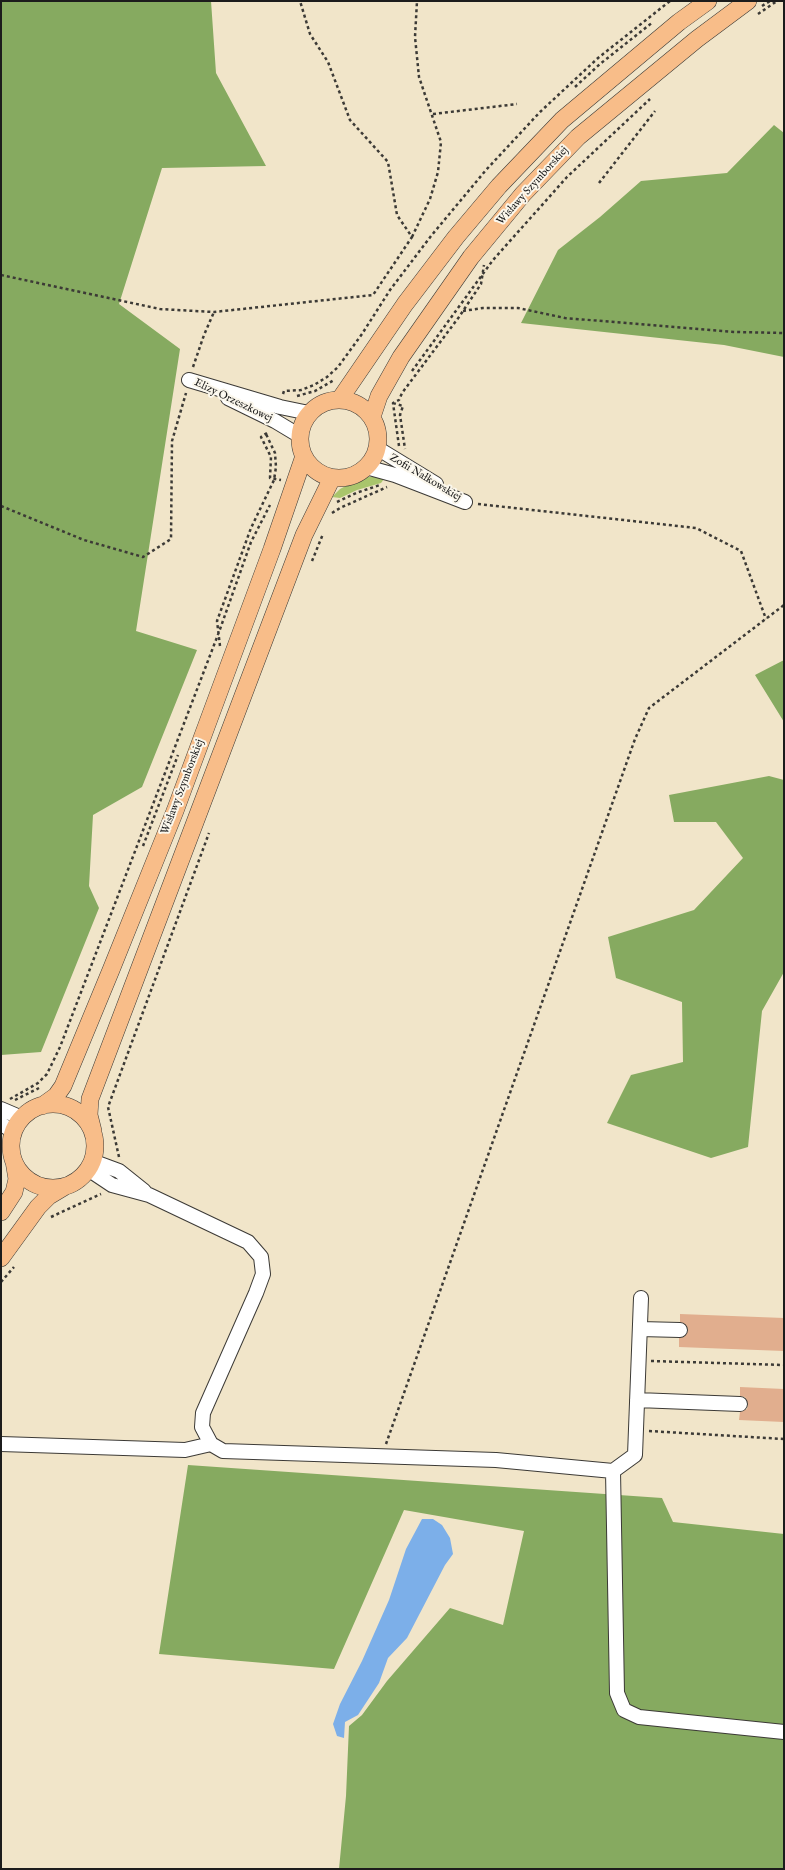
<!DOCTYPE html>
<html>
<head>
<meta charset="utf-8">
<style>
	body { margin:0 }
	#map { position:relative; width:785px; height:1870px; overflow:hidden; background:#f1e5c9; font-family:"IM FELL English",serif }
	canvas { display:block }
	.frame { position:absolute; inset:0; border:2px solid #1c1c1c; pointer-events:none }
</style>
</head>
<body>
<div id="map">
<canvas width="785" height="1870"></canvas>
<div class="frame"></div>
</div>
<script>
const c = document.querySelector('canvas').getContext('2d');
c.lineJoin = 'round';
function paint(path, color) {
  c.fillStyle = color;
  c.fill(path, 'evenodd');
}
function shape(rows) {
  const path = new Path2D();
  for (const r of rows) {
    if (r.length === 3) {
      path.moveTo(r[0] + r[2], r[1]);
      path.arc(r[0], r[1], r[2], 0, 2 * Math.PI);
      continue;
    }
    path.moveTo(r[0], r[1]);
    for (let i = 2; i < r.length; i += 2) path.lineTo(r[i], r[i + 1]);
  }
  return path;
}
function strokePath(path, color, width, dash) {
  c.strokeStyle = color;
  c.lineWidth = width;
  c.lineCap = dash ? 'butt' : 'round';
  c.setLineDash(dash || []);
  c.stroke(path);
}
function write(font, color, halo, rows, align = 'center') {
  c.font = font + ' "IM FELL English",serif';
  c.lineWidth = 4;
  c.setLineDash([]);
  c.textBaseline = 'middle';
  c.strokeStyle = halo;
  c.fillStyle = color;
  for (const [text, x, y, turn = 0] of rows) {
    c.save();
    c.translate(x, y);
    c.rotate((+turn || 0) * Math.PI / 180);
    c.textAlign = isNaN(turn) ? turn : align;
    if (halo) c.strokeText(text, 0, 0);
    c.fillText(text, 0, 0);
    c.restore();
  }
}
paint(shape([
	[363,477,376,477,384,479,381,483,357,490,340,498,332,497,340,489]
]), '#a9c56c');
paint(shape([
	[1,1,211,1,216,73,266,166,162,168,119,304,180,349,136,631,197,650,142,787,93,815,89,886,99,908,41,1052,1,1055],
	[774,125,784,133,784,357,724,345,521,323,558,250,600,217,641,181,727,173],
	[784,660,784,722,755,675],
	[769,776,784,780,784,972,762,1011,748,1147,711,1158,607,1123,631,1075,683,1062,682,1002,616,978,608,937,694,910,743,858,716,822,674,822,669,795],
	[188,1465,662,1498,673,1522,784,1534,784,1869,339,1869,346,1796,349,1726,362,1715,387,1681,450,1608,503,1625,524,1531,404,1510,334,1669,159,1654]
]), '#86aa60');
paint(shape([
	[422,1519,433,1519,442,1525,450,1538,453,1554,445,1565,407,1638,388,1658,379,1683,358,1715,345,1722,344,1738,337,1736,333,1724,340,1704,362,1661,389,1600,406,1549]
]), '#7cafe9');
paint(shape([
	[680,1314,784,1318,784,1351,679,1347,679,1338,684,1337,688,1331,687,1326,680,1322],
	[740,1387,784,1389,784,1422,739,1420,740,1412,747,1409,748,1404,745,1397,740,1396]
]), '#e1ae8e');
const minor = shape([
	[189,380,280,407,309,413],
	[228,398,275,421,300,436],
	[377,448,436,484],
	[366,467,395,475,465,502],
	[1,1109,22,1118],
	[1,1124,14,1132],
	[92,1161,119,1171,144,1191],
	[88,1169,112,1185,149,1195,248,1242,261,1257,263,1274,256,1293,203,1413,202,1427,211,1444],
	[640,1329,680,1330],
	[637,1400,740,1404],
	[1,1444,185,1450,211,1444,223,1451,496,1460,613,1471,635,1455,641,1298],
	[613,1471,617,1693,624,1710,639,1717,784,1732]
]);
const major = shape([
	[340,399,405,304,456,237,499,186,562,120,679,22,708,1],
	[339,439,39],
	[372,417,379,396,401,357,471,257,523,194,578,137,697,39,748,1],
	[53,1146,42],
	[42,1106,56,1096,63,1086,111,970,175,811,272,549,304,456],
	[93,1131,89,1115,90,1099,304,535,332,478],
	[1,1212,14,1192,17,1179,14,1161],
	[1,1258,38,1207,49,1196,64,1187]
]);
strokePath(minor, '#3c3a36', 16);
strokePath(major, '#3c3a36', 18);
strokePath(shape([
	[762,6,770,1],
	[758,14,777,1],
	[575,87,600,64,653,22],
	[433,114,517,104],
	[599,183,655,111],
	[412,237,430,199,438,172,441,142,419,77,415,37,417,1],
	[1,275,160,309,214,312,373,295,412,237,397,215,388,162,350,120,328,62,310,34,300,1],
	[463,311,483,308,518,308,565,318,734,332,784,333],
	[193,367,204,335,214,312],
	[412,371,493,260,567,177,650,99],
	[283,394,284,391,301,390,314,385,327,377,338,367,362,334,390,290,431,236,486,170,540,112,598,58,670,1],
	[297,396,315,391,334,380],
	[393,403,403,406,400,415,405,449],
	[267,433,261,437,271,457,270,478,281,480],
	[399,446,393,403,399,400,402,393,459,317,481,284,484,265],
	[337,502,356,493,380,485],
	[478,504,696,528,741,551,766,619],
	[1,506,84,540,143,557,171,539,172,441,186,393],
	[332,513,340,508,387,487],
	[312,561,323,534],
	[220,646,217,621,251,528,274,480,276,467,275,453,266,434],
	[143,846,178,755],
	[10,1099,38,1083,47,1074,60,1047,219,632,251,542,270,505],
	[15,1100,39,1088],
	[119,1157,108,1107,209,833],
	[51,1217,101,1194],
	[1,1282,14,1267],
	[651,1361,784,1365],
	[649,1431,784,1439],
	[386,1444,635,739,649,708,784,605]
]), '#3c3a36', 2.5, [3, 3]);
strokePath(minor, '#fff', 14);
strokePath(major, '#f8bd89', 17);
write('11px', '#1c1c1c', '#fbf7ec', [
	["Wisławy Szymborskiej",533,186,-48],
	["Elizy Orzeszkowej",233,401,26],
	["Zofii Nałkowskiej",425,478,31],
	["Wisławy Szymborskiej",183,787,-69]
]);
</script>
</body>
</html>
